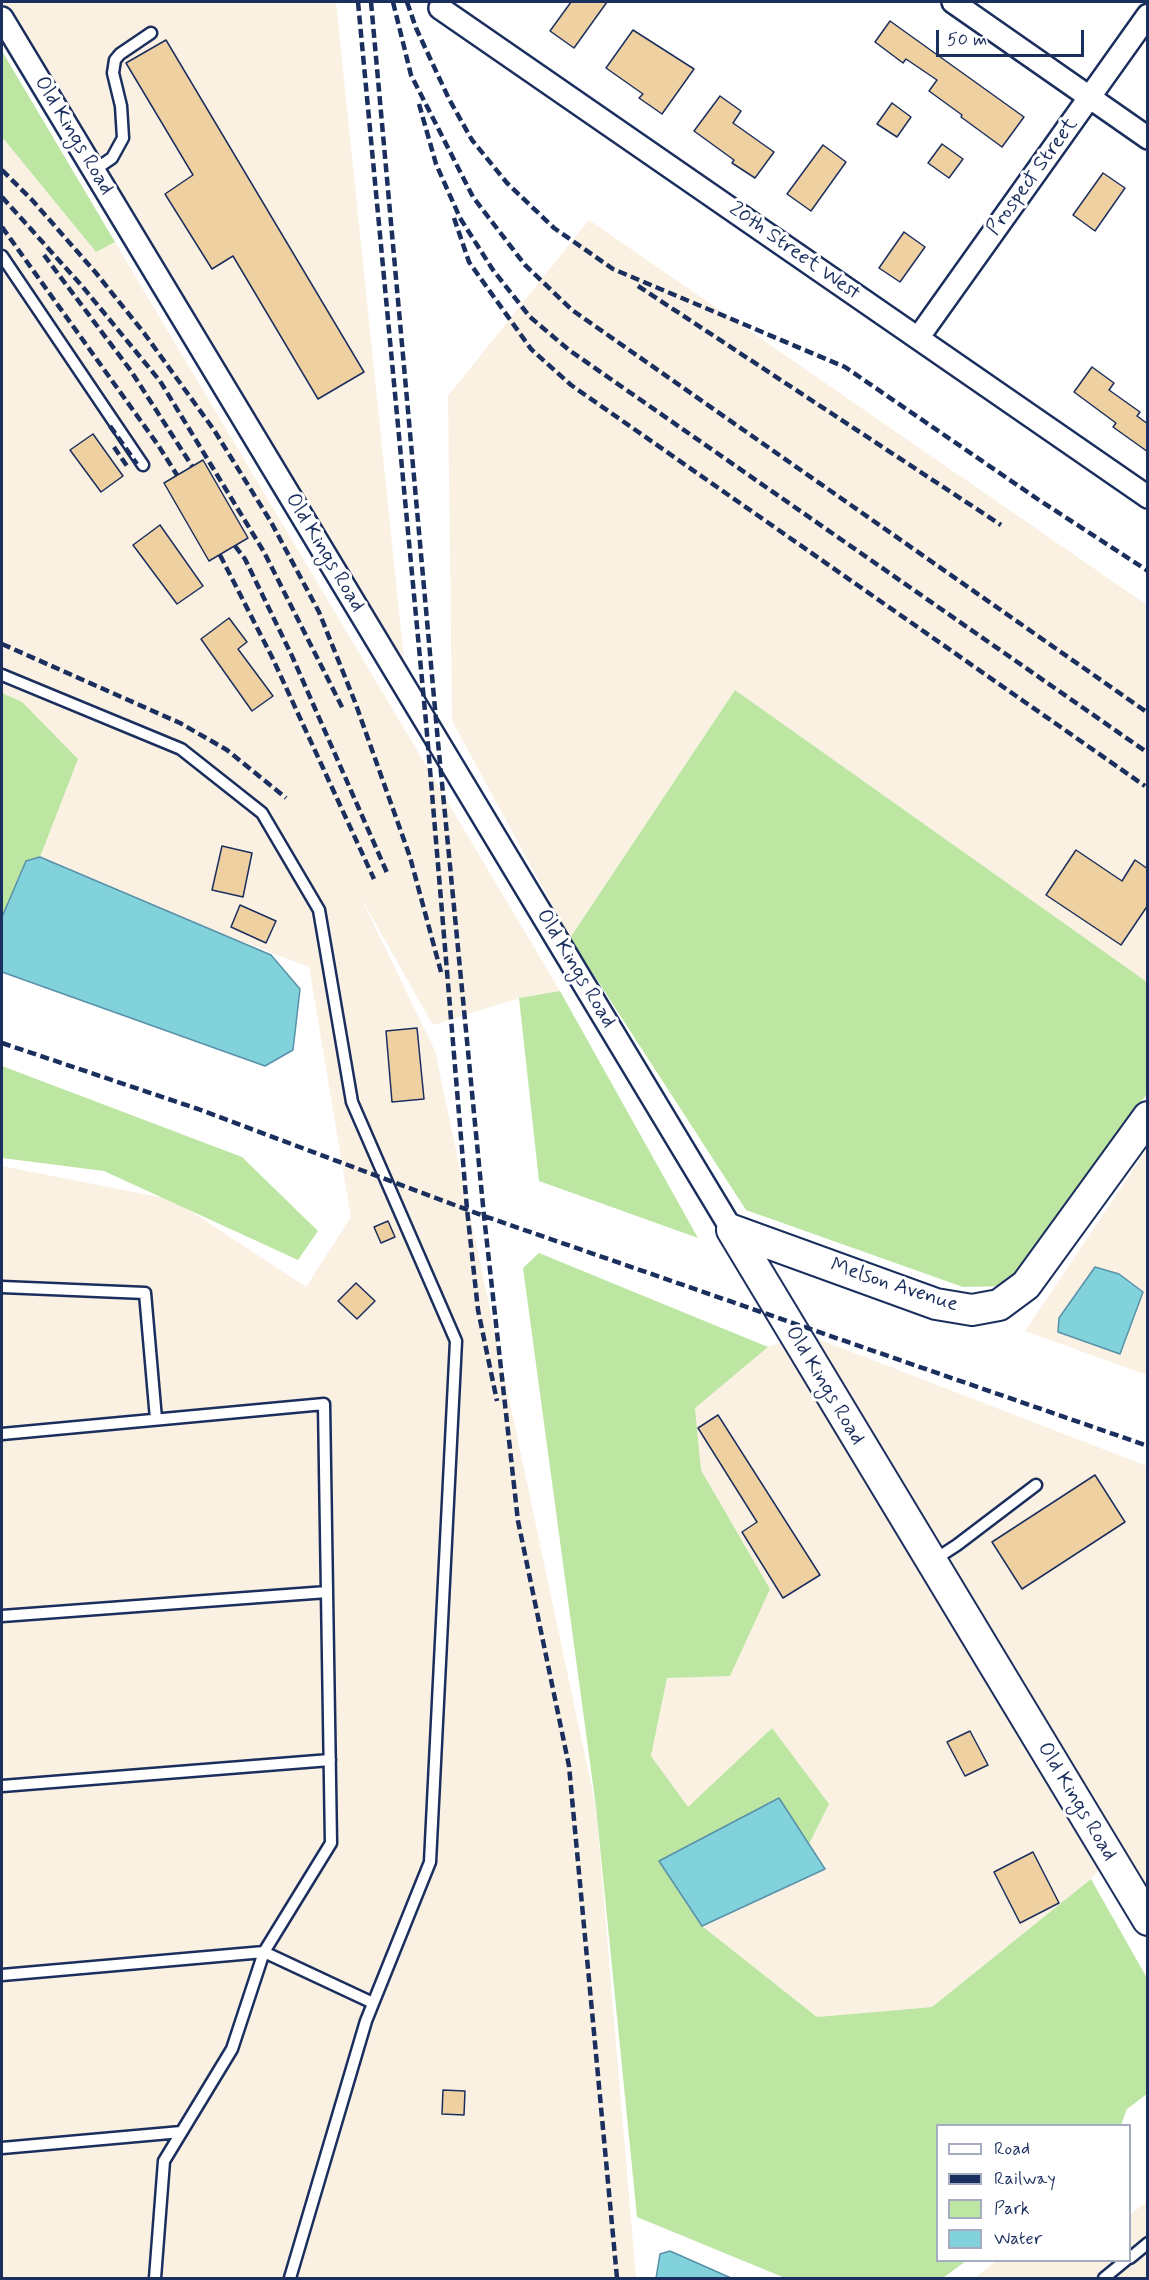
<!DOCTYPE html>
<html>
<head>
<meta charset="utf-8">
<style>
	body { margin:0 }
	#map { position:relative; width:1149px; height:2280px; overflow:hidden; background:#fff; font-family:Mynerve,sans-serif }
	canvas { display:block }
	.frame { position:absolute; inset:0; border:3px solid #1b2f5e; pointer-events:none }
	.legend { position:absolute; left:936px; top:2124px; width:195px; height:138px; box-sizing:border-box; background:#fff; border:2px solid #a4acbf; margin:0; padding:8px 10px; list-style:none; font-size:18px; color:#1b2f5e }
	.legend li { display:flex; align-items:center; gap:12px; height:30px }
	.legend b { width:30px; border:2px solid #a4acbf }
	.scale { position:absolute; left:936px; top:30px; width:148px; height:27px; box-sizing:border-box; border:3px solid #1b2f5e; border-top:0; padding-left:8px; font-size:18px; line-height:21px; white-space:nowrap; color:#1b2f5e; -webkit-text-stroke:4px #fff; paint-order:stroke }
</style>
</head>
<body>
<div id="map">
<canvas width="1149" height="2280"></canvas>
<div class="frame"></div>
<ul class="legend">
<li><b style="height:8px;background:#fff"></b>Road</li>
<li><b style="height:8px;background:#1b2f5e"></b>Railway</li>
<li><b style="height:16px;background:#bde6a3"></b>Park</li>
<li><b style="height:16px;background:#81d2db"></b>Water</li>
</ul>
<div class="scale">50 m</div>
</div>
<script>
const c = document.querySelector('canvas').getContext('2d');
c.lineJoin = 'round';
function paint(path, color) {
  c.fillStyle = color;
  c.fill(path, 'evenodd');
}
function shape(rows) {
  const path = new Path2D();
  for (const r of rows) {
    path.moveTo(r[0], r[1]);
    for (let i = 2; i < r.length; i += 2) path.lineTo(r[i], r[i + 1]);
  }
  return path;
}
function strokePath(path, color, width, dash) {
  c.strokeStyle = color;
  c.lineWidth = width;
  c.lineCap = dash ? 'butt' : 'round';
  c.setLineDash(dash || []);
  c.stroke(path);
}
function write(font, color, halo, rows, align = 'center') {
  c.font = font + ' Mynerve,sans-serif';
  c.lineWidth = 6;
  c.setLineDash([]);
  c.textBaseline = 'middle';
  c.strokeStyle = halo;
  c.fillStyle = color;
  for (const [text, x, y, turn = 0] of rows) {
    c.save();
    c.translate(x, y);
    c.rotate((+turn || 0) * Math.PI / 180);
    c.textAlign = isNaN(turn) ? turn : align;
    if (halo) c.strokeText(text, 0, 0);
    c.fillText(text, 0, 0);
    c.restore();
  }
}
paint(shape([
	[2,2,336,2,405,669],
	[2,137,95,251,115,242,560,991,519,998,433,1025,360,896,435,1051,596,1807,636,2278,2,2278,2,1166,174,1200,306,1287,351,1217,309,967,2,850],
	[589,220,1147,605,1147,982,735,690,570,938,452,721,448,396],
	[1147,1149,1147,1375,1025,1331],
	[805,1334,1147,1466,1147,1903],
	[782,1342,1102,1866,1091,1879,932,2007,817,2017,702,1926,824,1869,809,1844,829,1804,688,1808,651,1756,667,1678,770,1589,701,1470,695,1407,768,1347],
	[1147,2202,1147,2278,975,2278,996,2261,1130,2260,1130,2214]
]), '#faf1e3');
paint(shape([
	[2,51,115,242,96,252,2,137],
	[735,690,1147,982,1147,1094,1009,1286,963,1287,746,1210,570,938],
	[2,693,22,702,78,759,40,857,26,861,2,917],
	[560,991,698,1238,539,1181,519,998],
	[2,1066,242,1157,318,1231,298,1260,104,1171,2,1158],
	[539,1253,768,1347,695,1408,701,1470,770,1589,730,1676,667,1678,651,1756,688,1807,772,1728,829,1804,809,1844,779,1799,659,1861,702,1926,817,2017,932,2007,1091,1879,1147,1978,1147,2094,1127,2109,1121,2125,938,2126,938,2260,966,2261,943,2278,785,2278,637,2217,596,1807,523,1268]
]), '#bde6a3');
const water = shape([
	[40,857,271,955,300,989,293,1050,265,1066,2,972,2,917,26,861,40,857],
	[1095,1267,1119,1274,1143,1292,1120,1354,1058,1332,1059,1318,1095,1267],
	[779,1798,825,1869,702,1926,659,1861,779,1798],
	[670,2251,731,2278,656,2278,660,2254,670,2251]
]);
paint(water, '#81d2db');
strokePath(water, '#5891a9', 1.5);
const building = shape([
	[571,2,607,2,574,48,550,31,571,2],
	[890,21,1024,117,1002,147,961,117,962,115,929,91,937,80,906,59,903,63,875,42,890,21],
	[633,30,694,69,662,114,639,98,643,94,606,68,633,30],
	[166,40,364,372,318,399,233,256,212,269,165,194,193,175,126,63,166,40],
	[720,96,741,111,733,123,774,152,755,178,732,163,734,160,694,131,720,96],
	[892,103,911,117,897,137,877,124,892,103],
	[942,144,963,159,949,178,928,163,942,144],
	[823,145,846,162,811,211,787,194,823,145],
	[1103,173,1125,188,1095,231,1073,215,1103,173],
	[904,232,925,247,900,282,879,268,904,232],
	[1092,367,1114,383,1109,390,1140,412,1137,416,1148,424,1148,452,1113,427,1116,423,1074,392,1092,367],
	[93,434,123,476,101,492,70,450,93,434],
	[203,460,248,538,209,561,164,483,203,460],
	[160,525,203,586,177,604,133,545,160,525],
	[229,618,247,642,238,649,273,696,252,711,201,639,229,618],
	[222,846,252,853,243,897,212,890,222,846],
	[1076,850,1122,881,1135,860,1148,869,1148,905,1121,945,1046,895,1076,850],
	[240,905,276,921,266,943,231,927,240,905],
	[417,1028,424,1099,392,1102,386,1031,417,1028],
	[388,1221,395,1237,381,1243,374,1227,388,1221],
	[356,1283,375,1301,357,1319,338,1301,356,1283],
	[718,1415,820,1575,783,1598,742,1532,757,1522,698,1428,718,1415],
	[1095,1475,1125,1522,1022,1589,992,1542,1095,1475],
	[970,1731,988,1765,965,1776,947,1742,970,1731],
	[1033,1852,1059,1903,1020,1923,994,1872,1033,1852],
	[443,2090,465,2091,464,2115,442,2114,443,2090]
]);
paint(building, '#eed0a1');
strokePath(building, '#1b2f5e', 1.5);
const lane = shape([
	[93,171,112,158,123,138,121,106,113,73,115,60,120,54,151,33],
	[2,256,143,465],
	[2,675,181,749,262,813,319,910,352,1102,456,1341,430,1862,366,2021,290,2278],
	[2,1287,145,1293,156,1419],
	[2,1434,324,1404,331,1843,264,1952,232,2049,164,2161,155,2278],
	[934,1560,957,1545,1036,1485],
	[2,1616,327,1592],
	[2,1786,330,1760],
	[2,1975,264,1952,373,2003],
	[2,2148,181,2132],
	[1130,2258,1148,2243],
	[1104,2278,1126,2260]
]);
const street = shape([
	[953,2,1148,138],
	[440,8,1148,497],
	[2,18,732,1230],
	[918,338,1148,15]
]);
const secondary = shape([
	[732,1230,1148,1920],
	[732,1230,936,1304,972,1310,999,1305,1026,1285,1148,1117]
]);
strokePath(lane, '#1b2f5e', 15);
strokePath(street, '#1b2f5e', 26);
strokePath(secondary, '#1b2f5e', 34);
strokePath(lane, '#fff', 10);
strokePath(street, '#fff', 21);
strokePath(secondary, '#fff', 30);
strokePath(shape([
	[358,2,426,722,467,1209,478,1310,497,1401],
	[371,2,438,742,484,1216,518,1521,569,1766,617,2278],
	[393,2,411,75,473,197,525,265,572,310,1148,713],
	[407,2,416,28,449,99,472,140,507,183,554,228,613,269,845,367,1039,500,1148,571],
	[419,104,436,164,460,218,493,270,530,317,569,350,1148,753],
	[2,170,33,201,96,273,144,333,214,430,271,522,319,612,355,702,410,857,441,972],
	[2,197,82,286,160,381,264,552,343,709],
	[454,218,469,262,531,349,571,385,1145,786],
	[2,227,158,445,177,475],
	[44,255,131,371,192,466],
	[638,286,1001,525],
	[110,426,137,464],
	[114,447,129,469],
	[235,546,245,559,292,656,388,875],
	[220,555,272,657,374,879],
	[2,644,180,723,227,750,286,798],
	[2,1043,198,1109,484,1216,1148,1446]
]), '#1b2f5e', 4.5, [9, 4.5]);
write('21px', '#1b2f5e', '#fff', [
	["Old Kings Road",73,136,59],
	["Prospect Street",1033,177,-54],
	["20th Street West",794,252,35],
	["Old Kings Road",324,553,59],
	["Old Kings Road",575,969,59],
	["Melson Avenue",894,1286,18],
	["Old Kings Road",824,1386,59],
	["Old Kings Road",1076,1802,59]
]);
</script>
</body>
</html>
